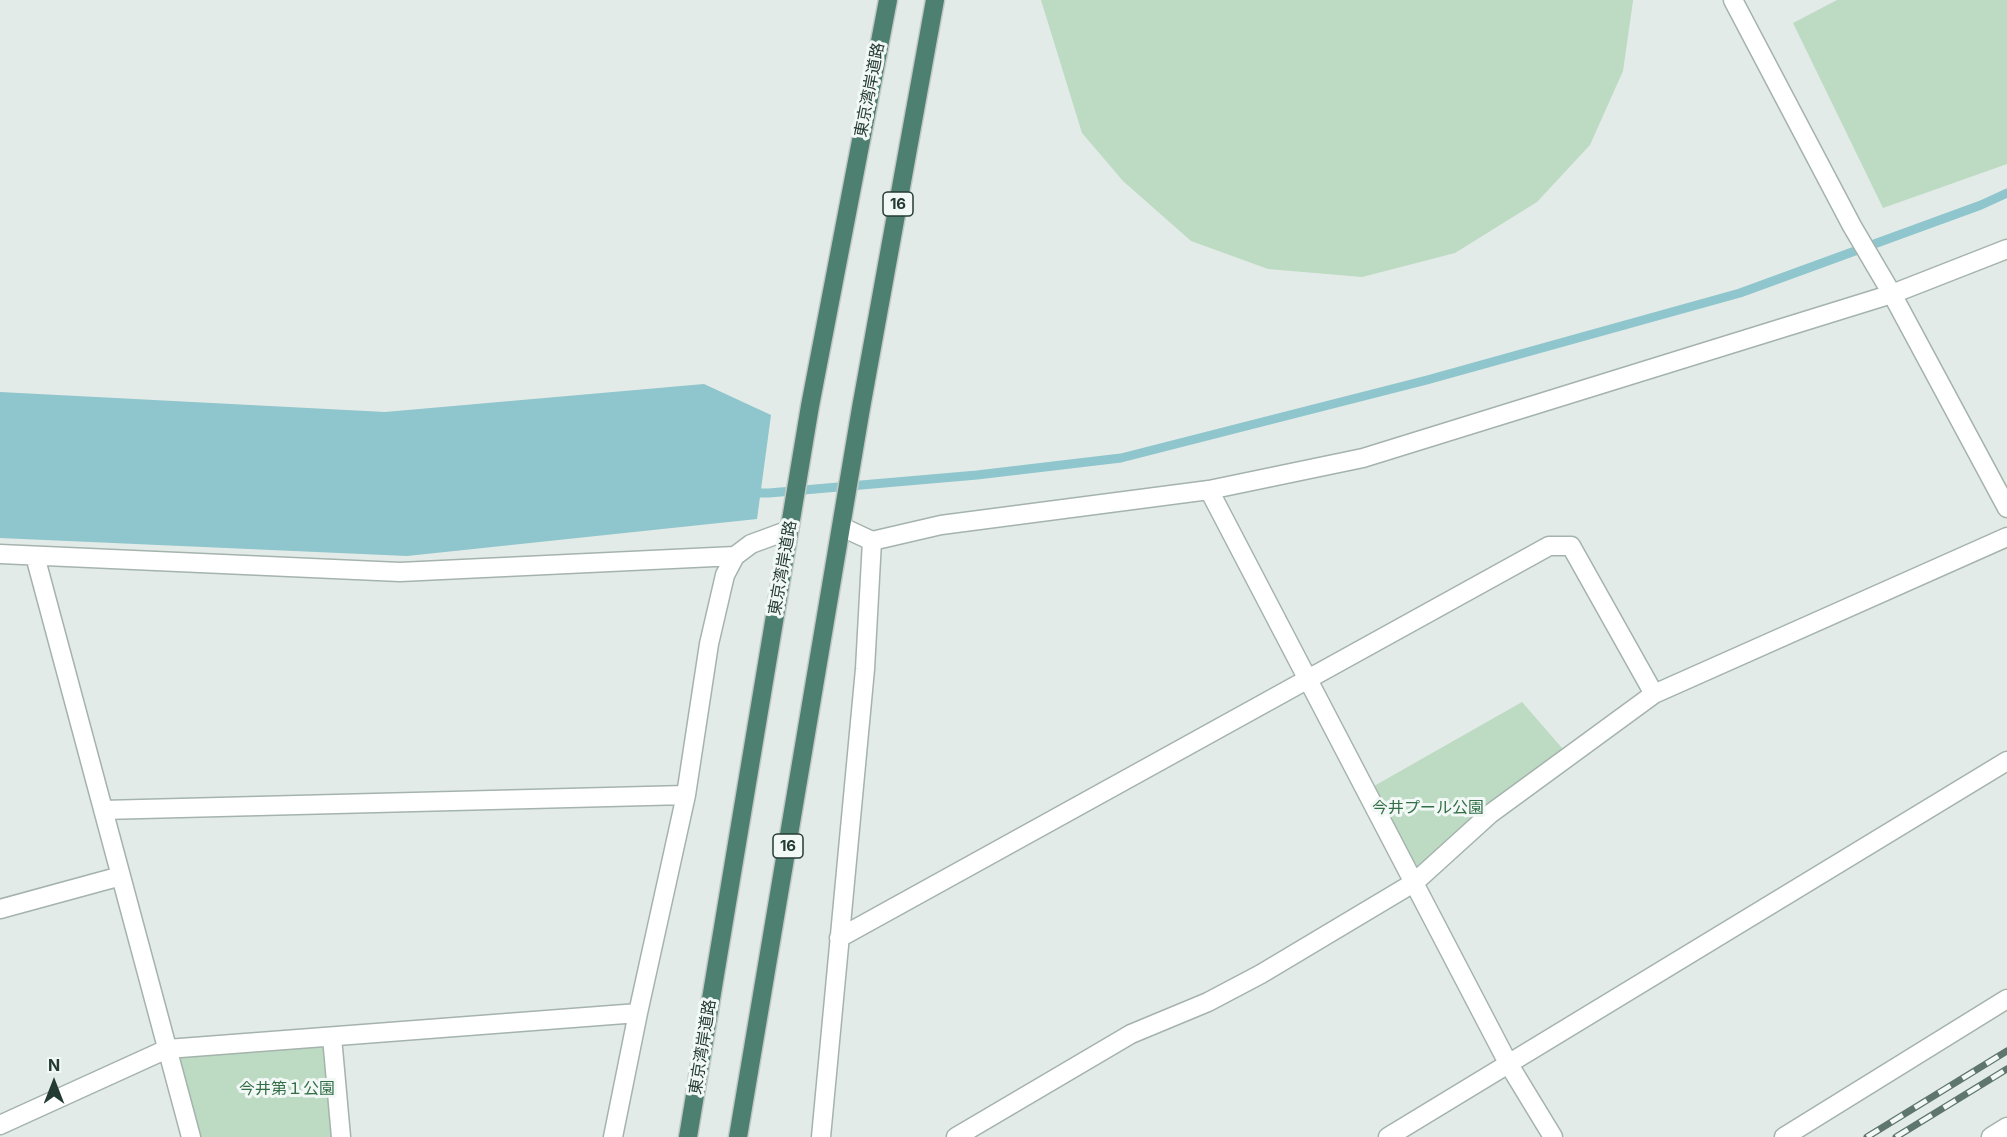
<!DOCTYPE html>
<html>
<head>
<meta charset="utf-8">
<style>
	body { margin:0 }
	#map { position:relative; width:2007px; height:1137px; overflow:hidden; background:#e2ebe7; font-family:Inter,sans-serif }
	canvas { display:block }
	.north { position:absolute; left:24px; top:1053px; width:60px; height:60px; -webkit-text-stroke:4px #f2f8f5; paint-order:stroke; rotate:0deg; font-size:16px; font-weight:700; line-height:24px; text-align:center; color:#243b33 }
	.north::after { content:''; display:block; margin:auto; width:21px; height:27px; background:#243b33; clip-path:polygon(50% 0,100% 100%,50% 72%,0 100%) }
</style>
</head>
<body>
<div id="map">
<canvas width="2007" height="1137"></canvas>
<div class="north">N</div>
</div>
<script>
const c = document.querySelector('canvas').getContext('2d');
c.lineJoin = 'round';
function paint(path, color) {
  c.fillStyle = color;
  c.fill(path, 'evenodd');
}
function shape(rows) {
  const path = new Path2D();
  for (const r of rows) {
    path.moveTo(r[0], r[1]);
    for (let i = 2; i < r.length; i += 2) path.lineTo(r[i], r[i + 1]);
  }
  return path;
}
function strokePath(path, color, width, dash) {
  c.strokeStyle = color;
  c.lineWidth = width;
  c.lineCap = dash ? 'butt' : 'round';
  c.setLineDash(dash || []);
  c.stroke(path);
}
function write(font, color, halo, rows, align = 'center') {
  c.font = font + ' Inter,"Noto Sans JP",sans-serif';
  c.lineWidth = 6;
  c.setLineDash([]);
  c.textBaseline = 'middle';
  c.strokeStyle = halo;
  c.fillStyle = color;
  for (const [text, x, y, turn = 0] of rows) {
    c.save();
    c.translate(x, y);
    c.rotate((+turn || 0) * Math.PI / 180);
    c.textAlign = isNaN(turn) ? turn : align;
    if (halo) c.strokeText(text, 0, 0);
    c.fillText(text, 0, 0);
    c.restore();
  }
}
paint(shape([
	[1041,0,1633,0,1633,1,1623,71,1590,145,1537,202,1455,253,1362,277,1268,269,1191,241,1123,181,1082,133],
	[1837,0,2007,0,2007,164,1883,208,1793,23],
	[1522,702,1569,756,1415,882,1367,790],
	[332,1037,341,1137,191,1137,167,1049]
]), '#bddac3');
paint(shape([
	[704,384,771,415,757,519,407,556,0,538,0,392,385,412]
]), '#8fc5cc');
strokePath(shape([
	[749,493,769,493,977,475,1121,458,1427,380,1740,293,1981,205,2007,193]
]), '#8fc5cc', 9);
const minor = shape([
	[1733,0,1852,226,1892,294,2007,508],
	[1209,490,1508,1063,1553,1137],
	[842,527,872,541,941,525,1209,490,1363,458,1892,294,2007,249],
	[0,554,400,572,735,556],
	[35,556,191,1137],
	[103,810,686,795],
	[0,909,121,876],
	[839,938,1549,546,1571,546,1654,694],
	[332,1037,341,1137],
	[0,1125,167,1049,638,1013],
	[613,1137,638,1013,686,795,709,644,725,575,735,556,751,544,789,530],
	[821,1137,865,669,872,541],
	[956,1137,1131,1034,1208,1002,1261,974,1415,882,1490,814,1654,694,2007,537],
	[1388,1137,2007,761],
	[1784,1137,2007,999],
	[1991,1137,2007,1127]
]);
const trunk = shape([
	[688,1137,810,406,888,0],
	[738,1137,861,408,935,0]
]);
strokePath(minor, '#a5b3ad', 21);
strokePath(trunk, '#c2c8c6', 21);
strokePath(minor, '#fff', 18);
strokePath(trunk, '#4e8072', 18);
const rail = shape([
	[1867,1137,2007,1051],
	[1896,1137,2007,1069]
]);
strokePath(rail, '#5e766e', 7);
strokePath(rail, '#f2f8f5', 4.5, [14]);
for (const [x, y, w] of [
	[898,204,30],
	[788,846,30]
]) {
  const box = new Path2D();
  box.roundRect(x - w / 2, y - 12, w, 24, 4.5);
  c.fillStyle = '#f2f8f5';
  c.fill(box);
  strokePath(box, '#243b33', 1.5);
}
write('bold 15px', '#243b33', null, [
	["16",898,204],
	["16",788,846]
]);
write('16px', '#243b33', '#f2f8f5', [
	["東京湾岸道路",870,90,-79],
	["東京湾岸道路",783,568,-80],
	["東京湾岸道路",703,1047,-81]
]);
write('16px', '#316e46', '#f2f8f5', [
	["今井プール公園",1428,808],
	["今井第１公園",287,1089]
]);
</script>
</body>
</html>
